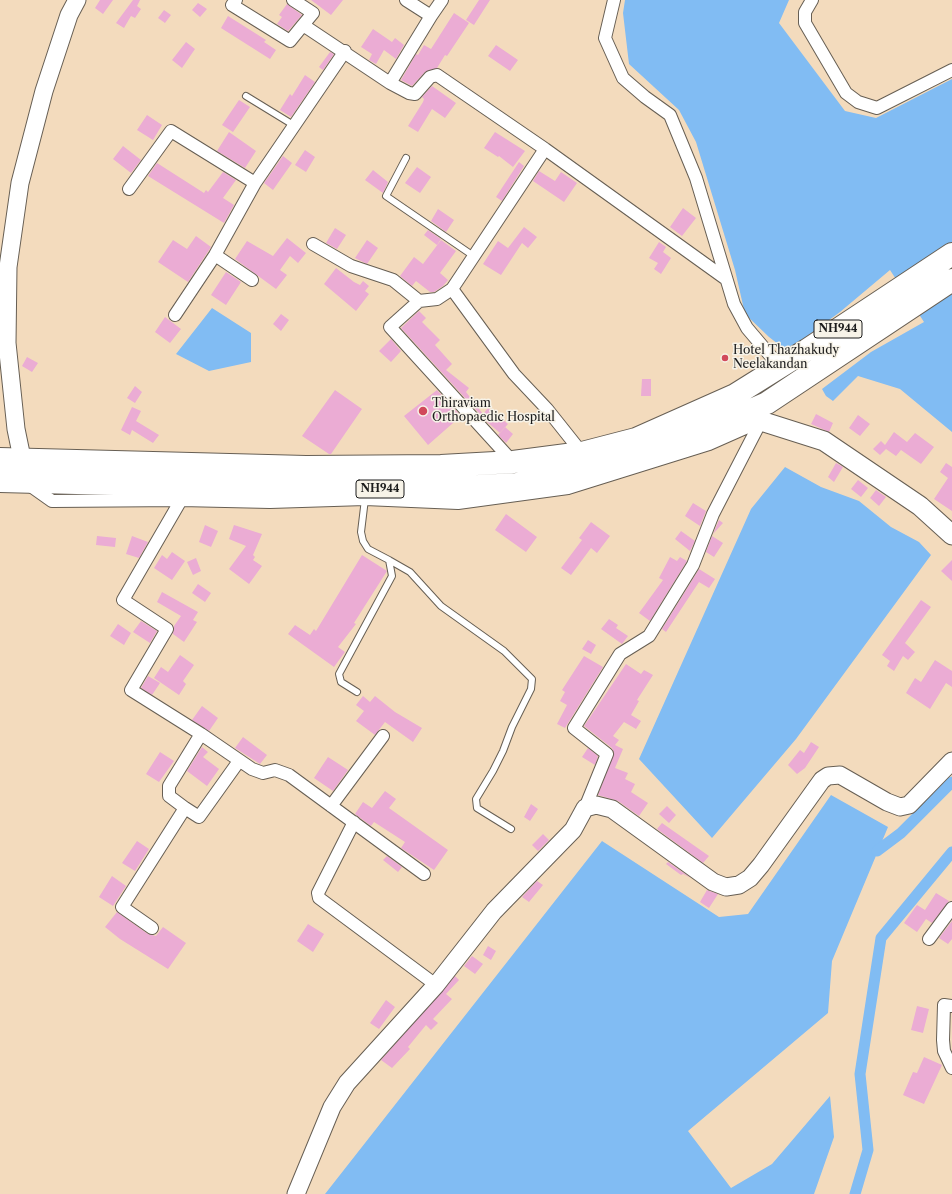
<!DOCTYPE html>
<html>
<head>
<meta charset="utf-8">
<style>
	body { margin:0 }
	canvas { display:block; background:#f3dbbd }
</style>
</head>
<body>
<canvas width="952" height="1194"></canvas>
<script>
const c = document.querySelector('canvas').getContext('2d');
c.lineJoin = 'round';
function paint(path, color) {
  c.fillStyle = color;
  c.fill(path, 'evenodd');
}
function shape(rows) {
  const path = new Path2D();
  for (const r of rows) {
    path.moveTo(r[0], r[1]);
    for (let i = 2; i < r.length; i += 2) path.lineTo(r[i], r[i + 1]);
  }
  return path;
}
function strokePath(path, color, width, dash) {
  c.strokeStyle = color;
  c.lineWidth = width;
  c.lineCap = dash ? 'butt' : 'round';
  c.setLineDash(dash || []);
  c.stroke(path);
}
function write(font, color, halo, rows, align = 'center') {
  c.font = font + ' "Libre Caslon Text",serif';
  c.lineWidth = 3;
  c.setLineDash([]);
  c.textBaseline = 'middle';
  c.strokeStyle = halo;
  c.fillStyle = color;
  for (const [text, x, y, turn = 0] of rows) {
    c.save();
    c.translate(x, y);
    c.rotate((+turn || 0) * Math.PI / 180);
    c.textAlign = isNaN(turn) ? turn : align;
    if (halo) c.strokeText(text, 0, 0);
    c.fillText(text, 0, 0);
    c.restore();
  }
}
paint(shape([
	[625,0,789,0,779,23,845,111,876,118,952,79,952,432,900,389,858,376,833,401,826,396,822,389,871,352,924,322,890,270,840,312,787,351,769,337,745,314,735,270,696,142,679,110,629,64,623,13],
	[212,308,251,333,251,362,209,371,176,354],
	[785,467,821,487,859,501,891,527,919,542,931,555,796,739,712,838,639,759,751,509],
	[831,795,888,827,832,961,828,1013,688,1131,731,1188,772,1164,830,1096,834,1137,814,1194,325,1194,602,841,719,917,748,914]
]), '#81bcf3');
strokePath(shape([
	[877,851,901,833,952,782],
	[855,1194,868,1150,860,1074,881,938,952,852]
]), '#81bcf3', 11);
paint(shape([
	[100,0,113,0,103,14,95,8],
	[133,0,140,0,137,6,141,9,135,18,131,16,124,28,116,23],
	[311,0,343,0,331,15],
	[479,0,490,0,474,25,466,20],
	[198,3,207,9,200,17,192,10],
	[287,4,302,15,288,31,277,24,282,17,279,15],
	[164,10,171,15,165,23,158,18],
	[454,13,469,23,447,56,445,55,437,68,425,72,412,86,401,80,416,54,418,55,424,45,431,49],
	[228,16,266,40,264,42,276,50,270,59,221,28],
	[373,29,392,42,395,38,404,45,396,59,384,50,376,64,369,60,372,54,361,47],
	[186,42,195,49,182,68,172,60],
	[496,45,518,60,510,71,488,56],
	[330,52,334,54,323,70,319,67],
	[305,75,315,82,291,117,280,110,290,94,292,96],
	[432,86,456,103,445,118,432,109,418,132,408,126,423,102,424,99,422,97],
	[239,100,250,107,233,132,222,125],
	[147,115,162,125,153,140,137,130],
	[229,132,256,151,245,168,217,151],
	[495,132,525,151,513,167,499,156,498,157,484,148],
	[123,146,141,160,131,173,113,159],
	[305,150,315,157,306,172,295,165],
	[283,156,292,163,273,190,264,183],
	[519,162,524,166,502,201,496,197],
	[157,163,204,193,206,190,208,192,223,172,236,180,223,198,234,205,224,223,148,176],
	[417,167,431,177,420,193,405,183],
	[373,170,388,182,383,193,365,180],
	[539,171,555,181,561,172,577,183,564,202,533,181],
	[683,208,696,218,682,236,670,227],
	[438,209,454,220,446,232,431,221],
	[524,227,537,237,528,248,522,243,501,275,483,264,498,241,508,248],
	[335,228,346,235,337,249,326,243],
	[428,230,441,239,437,245,424,235],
	[196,236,211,247,188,282,158,262,173,240,187,249],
	[287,238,306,253,298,263,290,256,280,270,287,275,276,289,235,259,247,241,273,256],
	[367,240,378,248,367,264,355,258],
	[441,240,456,251,440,273,448,280,443,286,434,292,430,292,416,281,412,286,400,276,414,257,423,264],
	[659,242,666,247,663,252,671,258,661,274,654,269,658,263,649,258],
	[336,268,354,282,360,285,363,281,369,286,365,291,369,294,356,311,324,284],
	[226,272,241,282,226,305,211,295],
	[419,311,426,318,422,322,440,340,435,345,452,364,446,370,469,388,466,392,483,414,488,408,508,424,500,433,487,422,401,328],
	[281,314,289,320,281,331,273,324],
	[165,317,181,329,170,343,155,332],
	[391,339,401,351,391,362,379,351],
	[27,357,38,363,32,372,22,366],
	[642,379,651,379,651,396,641,396],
	[135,386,142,392,135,403,127,398],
	[335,390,362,409,331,454,329,454,302,436],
	[437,390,461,416,428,445,404,416],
	[132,407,141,411,136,421,159,435,153,443,132,430,130,435,121,430],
	[816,414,833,423,829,432,811,424],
	[858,415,870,424,860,436,849,428],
	[505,427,513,434,506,443,498,435],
	[894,432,907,442,915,433,934,447,921,464,901,450,896,456,886,449,880,455,873,449,881,441,885,445],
	[836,463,843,467,834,482,828,477],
	[946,463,952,467,952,511,934,499,948,478,940,472],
	[858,480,868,488,861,497,851,489],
	[876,490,886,497,879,506,870,498],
	[693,503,706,511,700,526,685,516],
	[506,514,537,537,526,552,495,530],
	[719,520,723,523,713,534],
	[591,522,610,536,597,553,591,548,571,575,561,568,582,540,579,538],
	[205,525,218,531,211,547,199,542],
	[234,525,262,534,253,555,255,557,253,560,262,566,249,584,229,569,246,546,229,539],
	[681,531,695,541,690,551,675,539],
	[97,536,116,538,115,547,96,545],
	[132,536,148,542,139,558,126,554],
	[712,536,723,543,714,557,706,552],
	[172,552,185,561,172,580,154,568,162,555,167,559],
	[362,555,387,571,354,623,356,624,338,647,345,652,334,667,288,634,295,625,310,635,314,629,316,631],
	[670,557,677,561,680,557,687,561,650,621,639,613,663,580,659,578],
	[196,558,201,571,193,575,187,562],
	[952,560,952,581,941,571],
	[699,569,715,579,709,588,699,582,666,632,662,629],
	[198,584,211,593,205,602,192,593],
	[162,592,198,612,193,620,197,622,184,642,173,634,174,626,181,616,157,602],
	[921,600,931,607,905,643,915,652,908,660,903,656,894,671,887,666,890,661,882,655],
	[609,619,618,625,616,628,628,636,622,644,601,629],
	[141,621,157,631,150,643,133,632],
	[118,624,131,633,124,645,110,636],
	[588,640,596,645,591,654,582,649],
	[180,655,194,665,183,681,186,684,179,695,154,678,161,667,168,672],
	[584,656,603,667,565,728,557,724,567,705,560,701,565,692,562,690],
	[935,660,952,671,952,687,946,683,930,709,906,693,915,678,921,682],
	[626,664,641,674,644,670,653,675,637,700,639,701,631,715,641,721,636,729,624,722,613,736,619,740,615,745,623,749,615,768,628,773,625,779,635,784,631,792,648,803,639,816,618,801,598,795,614,753,612,748,584,726],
	[148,676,160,683,152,695,141,688],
	[363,696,370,702,375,696,395,712,422,728,413,742,385,722,375,735,356,721,364,711,356,705],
	[202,706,218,718,209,731,192,720],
	[243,737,267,755,260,764,235,748],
	[811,742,819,747,805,768,797,774,788,765,800,750,804,753],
	[202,747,208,752,203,757,219,769,207,786,187,771],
	[588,748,598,756,595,765,582,757],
	[160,752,174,761,159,782,146,774],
	[328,757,348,770,333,791,314,778],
	[385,791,396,799,389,808,448,850,434,870,401,848,405,842,374,822,371,826,355,814,363,802,372,808],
	[531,804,538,809,530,821,524,817],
	[667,806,676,815,669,823,659,814],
	[662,823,709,856,703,863,657,829],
	[543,834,549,840,538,851,532,845],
	[137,841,149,849,135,871,122,863],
	[387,856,402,867,398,872,383,860],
	[668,862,691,878,683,874,681,875,666,864],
	[112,876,126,886,113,906,99,897],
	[537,881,543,885,529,902,522,897],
	[707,890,718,894,709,908,700,902],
	[936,893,949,901,932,923,926,919,917,932,904,923,917,905,925,910],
	[117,912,148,934,156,936,163,927,186,943,168,969,120,939,105,927],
	[952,921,952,939,948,944,939,938],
	[308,924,324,934,313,952,297,941],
	[488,946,496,951,491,960,483,955],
	[472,956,483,964,475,974,464,966],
	[455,976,459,980,446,994,452,999,433,1019,438,1023,431,1030,426,1025,408,1047,410,1049,392,1068,381,1060],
	[386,1000,395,1007,379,1029,370,1023],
	[917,1006,929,1009,923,1033,911,1030],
	[924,1057,942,1065,924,1104,903,1095,913,1072,917,1073]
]), '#ebacd4');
const lane = shape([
	[246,96,295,126],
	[406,158,386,196,475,257],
	[389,560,410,572,441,606,504,651,532,679,531,689,512,727,503,751,493,771,476,799,477,808,511,829],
	[357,692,341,682,339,674,392,576,389,560,368,549,363,541,361,532,365,499]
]);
const street = shape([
	[236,0,232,5,290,41,303,25],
	[293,0,313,13,303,25,390,83,409,93,415,94,430,77,437,75,545,149,726,279],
	[406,0,431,16],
	[614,0,605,38,623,78,645,97,670,115,696,178,734,304,747,328,780,367],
	[812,0,805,12,805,23,846,93,858,102,877,108,952,70],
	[390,83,431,16,442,0],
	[129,189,171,131,255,183],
	[313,244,351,266,393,280,419,301],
	[215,255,252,280],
	[452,289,514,374,547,409,582,453],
	[175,315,215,255,255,183,345,51],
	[513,462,390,327,419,301,437,299,452,289,545,149],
	[28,484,52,501,181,500,270,502,365,499,458,503,568,488,709,444,761,421],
	[181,500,123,600,167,629,131,690,201,734,252,769,263,773,275,770,289,775,424,874],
	[331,806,383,736],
	[185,808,169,796,169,786,201,734],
	[585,808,607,754,574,728,620,654,649,636,693,565,713,514,761,421],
	[354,822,318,893,319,898,436,985],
	[152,928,122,907,185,808,199,817,239,761],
	[929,939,952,908],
	[952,1006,944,1005,943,1040,944,1051,952,1068]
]);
const secondary = shape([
	[22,458,16,429,7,343,8,267,20,183,44,91,69,15,77,0],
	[296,1194,332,1107,347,1083,436,985,494,911,573,830,585,808,596,805,612,809,713,882,726,887,739,885,750,878,761,865,822,780,828,776,840,775,887,802,900,807,909,805,952,761]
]);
const primary = shape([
	[740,401,749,412,761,421,824,441,920,506,952,535]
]);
const highway = shape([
	[0,459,306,467,441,466,513,462,582,453,636,439,735,395,807,350,952,254],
	[0,481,306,489,441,488,517,484,588,469,671,445,767,403,952,280]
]);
strokePath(lane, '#675f54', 8);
strokePath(street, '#675f54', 14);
strokePath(secondary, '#675f54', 19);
strokePath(primary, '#675f54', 21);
strokePath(highway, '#675f54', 24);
strokePath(lane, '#fff', 6);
strokePath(street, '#fff', 12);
strokePath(secondary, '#fff', 17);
strokePath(primary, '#fff', 19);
strokePath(highway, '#fff', 22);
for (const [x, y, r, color] of [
	[725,358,4,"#d1495b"],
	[423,411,5,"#d1495b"]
]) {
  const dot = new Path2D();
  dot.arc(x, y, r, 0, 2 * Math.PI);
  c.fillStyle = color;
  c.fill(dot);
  strokePath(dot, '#f7f3e8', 1.5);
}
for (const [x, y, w] of [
	[838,329,48],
	[380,489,48]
]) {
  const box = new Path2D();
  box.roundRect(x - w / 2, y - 9, w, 18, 3);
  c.fillStyle = '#f7f3e8';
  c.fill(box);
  strokePath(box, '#1c1c1c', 1);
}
write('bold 11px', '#1c1c1c', null, [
	["NH944",838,329],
	["NH944",380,489]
]);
write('12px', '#1c1c1c', '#f7f3e8', [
	["Hotel Thazhakudy",733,351],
	["Neelakandan",733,365],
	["Thiraviam",432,404],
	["Orthopaedic Hospital",432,418]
], 'left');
</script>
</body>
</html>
